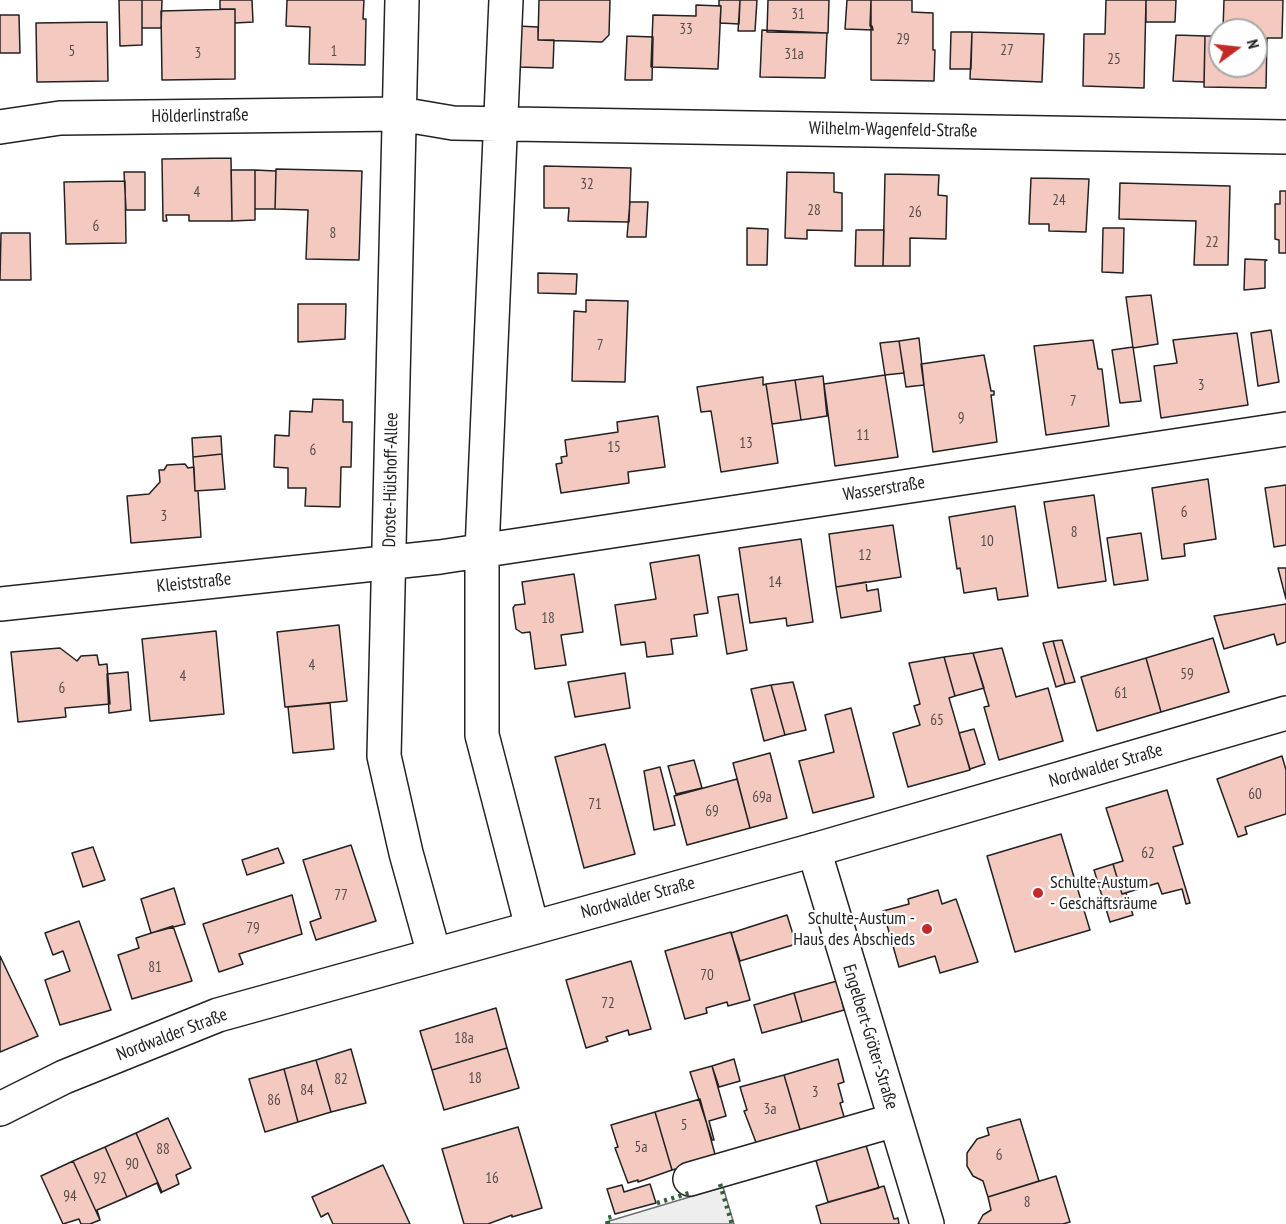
<!DOCTYPE html>
<html>
<head>
<meta charset="utf-8">
<style>
	body { margin:0 }
	#map { position:relative; width:1286px; height:1224px; overflow:hidden; background:#fff; font-family:"PT Sans Narrow",sans-serif }
	canvas { display:block }
	.north { position:absolute; left:1208px; top:18px; width:60px; height:60px; box-sizing:border-box; background:#fff; border:2px solid #a7a7a7; border-radius:50%; rotate:75deg; font-size:16px; font-weight:700; line-height:24px; text-align:center; color:#222 }
	.north::after { content:''; display:block; margin:auto; width:21px; height:27px; background:#c62828; clip-path:polygon(50% 0,100% 100%,50% 72%,0 100%) }
</style>
</head>
<body>
<div id="map">
<canvas width="1286" height="1224"></canvas>
<div class="north">N</div>
</div>
<script>
const c = document.querySelector('canvas').getContext('2d');
c.lineJoin = 'round';
function paint(path, color) {
  c.fillStyle = color;
  c.fill(path, 'evenodd');
}
function shape(rows) {
  const path = new Path2D();
  for (const r of rows) {
    path.moveTo(r[0], r[1]);
    for (let i = 2; i < r.length; i += 2) path.lineTo(r[i], r[i + 1]);
  }
  return path;
}
function strokePath(path, color, width, dash) {
  c.strokeStyle = color;
  c.lineWidth = width;
  c.lineCap = dash ? 'butt' : 'round';
  c.setLineDash(dash || []);
  c.stroke(path);
}
function write(font, color, halo, rows, align = 'center') {
  c.font = font + ' "PT Sans Narrow",sans-serif';
  c.lineWidth = 4.5;
  c.setLineDash([]);
  c.textBaseline = 'middle';
  c.strokeStyle = halo;
  c.fillStyle = color;
  for (const [text, x, y, turn = 0] of rows) {
    c.save();
    c.translate(x, y);
    c.rotate((+turn || 0) * Math.PI / 180);
    c.textAlign = isNaN(turn) ? turn : align;
    if (halo) c.strokeText(text, 0, 0);
    c.fillText(text, 0, 0);
    c.restore();
  }
}
const green = shape([
	[723,1187,734,1224,606,1224,606,1222,723,1187]
]);
paint(green, '#eee');
strokePath(green, '#6f6f6f', 1.5);
const building = shape([
	[119,0,142,0,142,45,120,46,119,0],
	[142,0,162,0,161,28,142,28,142,0],
	[220,0,252,0,253,22,235,23,235,9,220,9,220,0],
	[287,0,364,0,363,19,366,19,365,65,309,64,310,27,286,26,287,0],
	[539,0,610,0,609,35,602,42,538,40,539,0],
	[719,0,740,0,739,24,720,23,721,6,719,5,719,0],
	[740,0,757,0,755,31,738,31,740,0],
	[768,0,829,0,828,33,767,32,768,0],
	[847,0,871,0,870,26,872,26,873,30,845,29,847,0],
	[871,0,912,0,912,12,933,13,933,50,935,50,934,81,871,80,871,0],
	[1106,0,1146,0,1144,88,1083,86,1084,34,1105,34,1106,0],
	[1146,0,1176,0,1175,22,1146,22,1146,0],
	[1224,0,1283,0,1282,38,1267,38,1266,88,1204,87,1205,36,1220,36,1220,66,1256,66,1256,30,1223,29,1224,0],
	[696,5,721,6,718,69,651,67,653,15,696,16,696,5],
	[235,9,235,79,162,80,161,11,235,9],
	[0,15,19,15,20,53,0,53,0,15],
	[107,22,108,81,37,82,36,23,107,22],
	[518,26,538,27,538,40,554,40,553,68,517,67,518,26],
	[762,30,827,33,825,78,760,77,762,30],
	[951,32,972,32,971,69,950,69,951,32],
	[972,32,1044,34,1042,82,970,79,972,32],
	[1176,35,1205,36,1204,82,1173,81,1176,35],
	[627,36,653,37,652,80,625,80,627,36],
	[231,158,232,221,189,221,189,215,166,215,167,221,163,221,162,159,231,158],
	[544,166,631,168,629,222,568,221,569,208,544,208,544,166],
	[276,169,362,171,359,260,306,259,308,210,275,209,276,169],
	[231,170,255,170,255,220,232,221,231,170],
	[255,170,276,171,275,209,255,209,255,170],
	[124,172,145,172,145,210,126,210,124,172],
	[787,172,834,173,834,192,842,193,842,231,807,230,807,239,785,238,787,172],
	[885,174,939,175,938,195,947,196,946,239,910,238,910,266,883,266,885,174],
	[1031,178,1089,179,1086,232,1049,231,1049,224,1029,224,1031,178],
	[125,181,126,243,66,244,64,182,125,181],
	[1120,183,1230,186,1228,265,1194,265,1196,221,1119,219,1120,183],
	[1280,191,1286,191,1286,253,1279,253,1279,240,1275,239,1275,204,1280,204,1280,191],
	[630,202,648,202,646,237,627,237,630,202],
	[747,228,768,229,767,265,747,265,747,228],
	[1103,228,1124,228,1123,273,1102,272,1103,228],
	[856,230,884,230,883,266,855,266,856,230],
	[1,233,30,233,31,280,0,280,1,233],
	[1245,259,1267,260,1265,261,1265,288,1244,290,1245,259],
	[538,273,577,274,576,294,538,293,538,273],
	[1151,295,1158,344,1133,348,1126,297,1151,295],
	[586,300,628,301,625,382,572,381,574,311,586,312,586,300],
	[298,304,346,304,345,339,298,342,298,304],
	[1271,330,1279,382,1258,386,1251,333,1271,330],
	[1237,333,1248,405,1161,418,1154,366,1177,363,1173,340,1237,333],
	[919,338,924,385,906,387,899,341,919,338],
	[1093,340,1098,369,1102,369,1109,426,1046,435,1034,346,1093,340],
	[899,341,904,373,885,375,880,343,899,341],
	[1133,347,1141,401,1120,403,1112,350,1133,347],
	[984,355,991,391,994,391,994,395,991,395,997,442,933,452,921,364,984,355],
	[885,375,898,457,835,466,824,384,885,375],
	[823,376,827,416,801,420,795,380,823,376],
	[763,377,763,385,766,384,778,463,721,472,711,411,701,412,697,387,763,377],
	[795,380,801,420,772,424,766,384,795,380],
	[313,399,343,400,343,422,352,422,351,467,341,467,340,507,305,506,306,488,288,488,288,468,274,467,275,435,289,436,290,411,312,412,313,399],
	[658,416,665,467,628,472,629,483,561,493,556,464,562,463,561,457,567,456,565,440,618,432,617,422,658,416],
	[221,436,222,454,193,457,192,438,221,436],
	[222,454,225,489,195,491,193,457,222,454],
	[185,464,188,468,194,467,195,491,198,491,201,537,131,543,127,496,149,494,160,482,159,470,164,470,167,465,185,464],
	[1208,479,1216,539,1184,544,1185,556,1162,559,1152,488,1208,479],
	[1286,485,1286,545,1274,547,1265,488,1286,485],
	[1094,495,1106,581,1058,588,1044,502,1094,495],
	[1015,506,1028,596,998,600,996,588,964,593,960,568,957,569,949,517,1015,506],
	[893,525,901,577,836,587,829,534,893,525],
	[1141,533,1148,580,1114,585,1107,538,1141,533],
	[801,539,813,622,787,626,786,618,750,623,739,548,801,539],
	[699,555,708,613,694,615,697,636,671,639,673,654,647,657,645,642,621,645,615,605,656,599,650,563,699,555],
	[1278,568,1286,568,1286,599,1278,568],
	[574,574,583,632,561,635,566,665,535,669,530,632,522,633,516,629,513,608,515,605,525,604,522,582,574,574],
	[866,582,867,591,878,589,881,611,841,618,836,587,866,582],
	[738,594,747,650,727,654,718,597,738,594],
	[1286,604,1286,642,1277,645,1274,634,1224,649,1214,616,1286,604],
	[339,625,347,701,285,707,277,632,339,625],
	[216,631,224,714,150,721,142,639,216,631],
	[1213,638,1229,692,1161,712,1146,658,1213,638],
	[1062,640,1075,682,1065,684,1053,641,1062,640],
	[1053,641,1065,684,1056,687,1043,643,1053,641],
	[60,648,77,661,81,656,97,655,99,665,107,664,110,704,65,708,66,717,18,722,11,652,60,648],
	[1002,648,1016,697,1048,688,1063,741,999,760,984,707,989,706,973,653,1002,648],
	[973,653,984,688,955,696,944,657,973,653],
	[944,657,955,696,949,698,970,770,908,787,893,733,920,725,914,706,920,704,909,663,944,657],
	[1146,658,1161,712,1097,731,1081,677,1146,658],
	[128,672,131,710,109,713,107,674,128,672],
	[625,673,630,708,575,717,568,682,625,673],
	[793,682,806,730,785,735,771,685,793,682],
	[771,685,785,735,764,741,751,689,771,685],
	[330,703,334,749,293,753,288,707,330,703],
	[851,708,874,797,813,813,799,761,834,752,825,715,851,708],
	[974,729,985,764,970,769,959,733,974,729],
	[605,744,635,854,584,868,555,757,605,744],
	[770,753,787,818,750,828,733,763,770,753],
	[1282,756,1286,770,1286,814,1245,827,1247,834,1238,837,1217,779,1282,756],
	[694,760,702,788,676,794,668,766,694,760],
	[660,767,675,825,654,830,644,771,660,767],
	[737,779,750,828,687,845,674,796,737,779],
	[1167,790,1183,844,1173,847,1190,903,1186,904,1182,889,1162,894,1158,883,1122,894,1113,864,1123,861,1106,808,1167,790],
	[1061,834,1090,930,1015,952,987,856,1061,834],
	[351,845,376,921,316,940,310,922,321,918,303,860,351,845],
	[93,847,105,880,83,887,72,853,93,847],
	[278,848,284,863,247,875,242,860,278,848],
	[1113,864,1122,894,1126,893,1133,915,1110,922,1094,870,1113,864],
	[174,888,185,924,151,933,141,899,174,888],
	[938,890,942,904,956,899,978,962,940,973,935,956,899,967,883,911,909,904,908,899,938,890],
	[292,895,302,934,239,954,243,964,219,972,203,924,292,895],
	[787,915,796,944,740,961,731,933,787,915],
	[79,921,111,1010,60,1025,45,980,70,971,63,951,53,955,45,933,79,921],
	[173,926,192,981,132,999,118,955,139,948,136,938,173,926],
	[731,932,750,1000,728,1006,727,1002,706,1008,707,1013,685,1019,665,951,731,932],
	[0,956,38,1036,0,1052,0,956],
	[631,961,651,1029,629,1035,628,1030,606,1037,608,1041,586,1048,566,980,631,961],
	[837,981,844,1010,802,1022,794,993,837,981],
	[794,993,802,1022,762,1033,754,1005,794,993],
	[496,1008,507,1048,432,1070,420,1031,496,1008],
	[507,1048,519,1088,444,1110,432,1070,507,1048],
	[351,1049,366,1103,331,1112,316,1060,351,1049],
	[734,1059,740,1081,719,1087,712,1066,734,1059],
	[838,1059,844,1082,838,1084,843,1102,840,1103,845,1120,801,1133,784,1075,838,1059],
	[316,1060,331,1112,298,1122,284,1069,316,1060],
	[712,1066,726,1116,709,1121,714,1140,712,1140,690,1072,712,1066],
	[284,1069,298,1122,265,1132,249,1079,284,1069],
	[784,1075,801,1133,757,1145,744,1111,747,1110,740,1087,784,1075],
	[700,1099,716,1158,672,1170,655,1112,700,1099],
	[655,1112,672,1170,638,1182,638,1180,628,1183,615,1148,618,1147,611,1125,655,1112],
	[168,1118,191,1168,176,1175,179,1184,162,1192,136,1133,168,1118],
	[1020,1119,1039,1181,988,1197,983,1181,973,1176,967,1166,967,1153,977,1139,989,1135,987,1128,1020,1119],
	[518,1127,542,1208,512,1217,512,1215,488,1224,464,1224,442,1149,518,1127],
	[136,1133,162,1192,161,1193,157,1183,127,1197,105,1147,136,1133],
	[865,1142,879,1188,828,1202,815,1157,865,1142],
	[105,1147,127,1197,97,1210,100,1220,73,1161,105,1147],
	[73,1161,100,1220,90,1224,81,1224,79,1219,63,1224,41,1176,73,1161],
	[383,1165,410,1224,333,1224,328,1213,321,1217,312,1197,383,1165],
	[1056,1176,1070,1222,1063,1224,978,1224,983,1215,991,1210,988,1197,1056,1176],
	[650,1184,656,1203,615,1214,607,1189,622,1185,624,1192,650,1184],
	[884,1186,894,1219,898,1218,899,1224,821,1224,816,1206,884,1186]
]);
paint(building, '#f3c9c0');
strokePath(building, '#222', 1.5);
const minor = shape([
	[402,0,384,756,406,853,434,954],
	[506,0,482,550,482,735,532,927],
	[0,127,60,118,400,114,453,123,1286,137],
	[0,604,440,557,1286,429],
	[814,850,927,1224],
	[690,1179,895,1120]
]);
const major = shape([
	[0,1109,64,1077,218,1015,814,850,1286,713]
]);
strokePath(minor, '#222', 36);
strokePath(major, '#222', 36);
strokePath(minor, '#fff', 33);
strokePath(major, '#fff', 33);
strokePath(shape([
	[720,1184,732,1224],
	[657,1203,689,1193],
	[608,1224,607,1218,615,1216]
]), '#2f5e38', 4.5, [3, 4.5]);
for (const [x, y, r, color] of [
	[1038,893,6,"#c62828"],
	[927,929,6,"#c62828"]
]) {
  const dot = new Path2D();
  dot.arc(x, y, r, 0, 2 * Math.PI);
  c.fillStyle = color;
  c.fill(dot);
  strokePath(dot, '#fff', 2);
}
write('15px', '#564c4a', null, [
	["31",798,15],
	["33",686,30],
	["29",903,40],
	["27",1007,51],
	["5",72,52],
	["1",334,52],
	["3",198,54],
	["31a",794,55],
	["25",1114,60],
	["32",587,185],
	["4",197,193],
	["24",1059,201],
	["28",814,211],
	["26",915,213],
	["6",96,227],
	["8",333,234],
	["22",1212,243],
	["7",600,346],
	["3",1201,386],
	["7",1073,402],
	["9",961,419],
	["11",863,436],
	["13",746,444],
	["15",614,448],
	["6",313,451],
	["6",1184,513],
	["3",164,517],
	["8",1074,533],
	["10",987,542],
	["12",865,556],
	["14",775,583],
	["18",548,619],
	["4",312,666],
	["59",1187,675],
	["4",183,677],
	["6",62,689],
	["61",1121,694],
	["65",937,721],
	["60",1255,795],
	["69a",762,798],
	["71",595,805],
	["69",712,812],
	["62",1148,854],
	["77",341,896],
	["79",253,929],
	["81",155,968],
	["70",707,976],
	["72",608,1004],
	["18a",464,1039],
	["18",475,1079],
	["82",341,1080],
	["84",307,1091],
	["3",815,1093],
	["86",274,1101],
	["3a",770,1110],
	["5",684,1126],
	["5a",641,1148],
	["88",163,1150],
	["6",999,1156],
	["90",132,1165],
	["92",100,1179],
	["16",492,1179],
	["94",70,1197],
	["8",1027,1203]
]);
write('18px', '#222', '#fff', [
	["Hölderlinstraße",200,116,-1],
	["Wilhelm-Wagenfeld-Straße",893,130,1],
	["Droste-Hülshoff-Allee",391,480,-89],
	["Wasserstraße",884,489,-9],
	["Kleiststraße",194,583,-6],
	["Nordwalder Straße",1106,766,-16],
	["Nordwalder Straße",638,898,-15],
	["Nordwalder Straße",172,1035,-21],
	["Engelbert-Gröter-Straße",870,1037,73]
]);
write('18px', '#222', '#fff', [
	["Schulte-Austum",1050,883],
	["- Geschäftsräume",1050,904],
	["Schulte-Austum -",915,919,"right"],
	["Haus des Abschieds",915,940,"right"]
], 'left');
</script>
</body>
</html>
